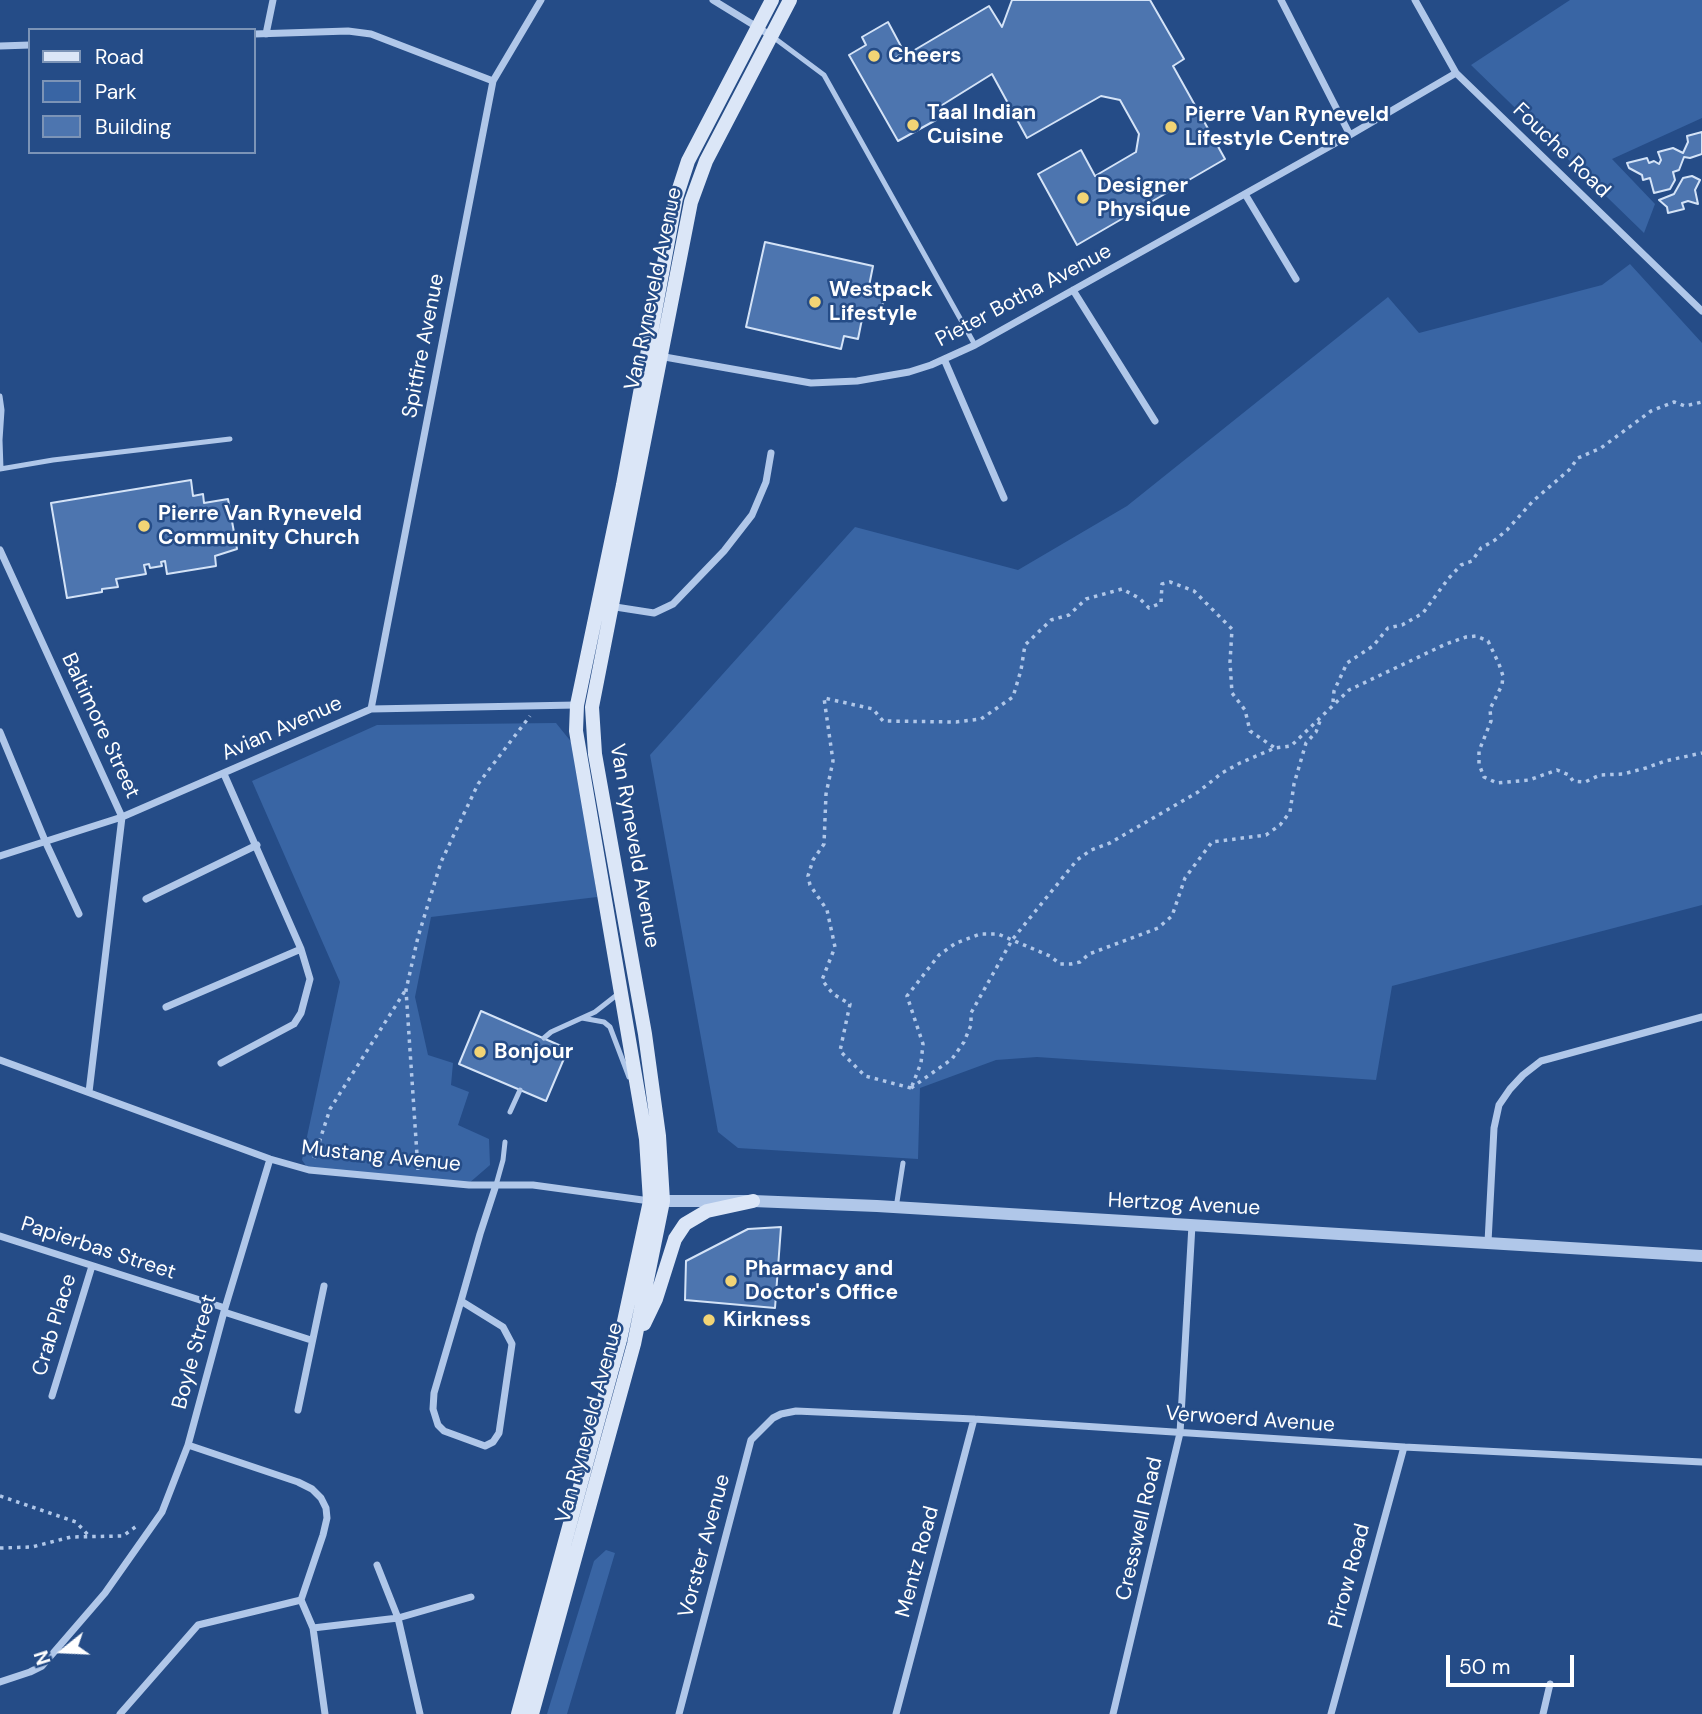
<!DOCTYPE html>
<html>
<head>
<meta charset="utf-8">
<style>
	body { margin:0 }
	#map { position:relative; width:1702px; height:1714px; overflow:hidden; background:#254c87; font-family:"DM Sans",sans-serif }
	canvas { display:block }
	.legend { position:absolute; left:28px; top:28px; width:228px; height:126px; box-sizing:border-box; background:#254c87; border:2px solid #7c94b7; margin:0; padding:9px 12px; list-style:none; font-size:21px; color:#fff }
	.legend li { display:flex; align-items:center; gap:14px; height:35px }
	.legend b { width:35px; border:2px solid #7c94b7 }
	.north { position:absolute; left:28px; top:1616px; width:70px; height:70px; -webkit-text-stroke:5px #254c87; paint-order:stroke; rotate:252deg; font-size:19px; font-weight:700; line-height:28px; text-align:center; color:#fff }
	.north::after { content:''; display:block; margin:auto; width:24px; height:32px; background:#fff; clip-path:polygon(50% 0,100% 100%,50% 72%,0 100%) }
	.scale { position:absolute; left:1446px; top:1655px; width:128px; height:32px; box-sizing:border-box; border:4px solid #fff; border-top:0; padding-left:9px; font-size:21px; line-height:24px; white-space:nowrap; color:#fff; -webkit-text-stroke:5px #254c87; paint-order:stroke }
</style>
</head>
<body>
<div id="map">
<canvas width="1702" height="1714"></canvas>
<ul class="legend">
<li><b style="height:9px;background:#dbe6f7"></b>Road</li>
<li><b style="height:19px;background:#3965a4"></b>Park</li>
<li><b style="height:19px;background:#4d75af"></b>Building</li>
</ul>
<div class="north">N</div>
<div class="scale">50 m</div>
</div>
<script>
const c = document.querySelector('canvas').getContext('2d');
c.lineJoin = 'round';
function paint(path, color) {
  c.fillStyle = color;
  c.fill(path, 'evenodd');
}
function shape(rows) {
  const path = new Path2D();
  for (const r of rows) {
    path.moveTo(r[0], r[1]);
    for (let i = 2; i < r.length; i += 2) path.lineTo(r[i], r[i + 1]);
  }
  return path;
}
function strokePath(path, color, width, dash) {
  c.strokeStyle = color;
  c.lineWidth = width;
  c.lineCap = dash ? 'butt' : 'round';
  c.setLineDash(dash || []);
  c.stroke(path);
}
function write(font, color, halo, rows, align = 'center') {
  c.font = font + ' "DM Sans",sans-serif';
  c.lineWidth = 5;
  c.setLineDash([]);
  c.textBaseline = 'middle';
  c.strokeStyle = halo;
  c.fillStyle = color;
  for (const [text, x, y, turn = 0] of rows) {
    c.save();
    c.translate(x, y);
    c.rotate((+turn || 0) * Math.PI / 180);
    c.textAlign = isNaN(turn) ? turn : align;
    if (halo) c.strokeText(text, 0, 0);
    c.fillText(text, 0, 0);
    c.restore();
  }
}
paint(shape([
	[1570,0,1702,0,1702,118,1612,159,1655,204,1644,233,1471,65],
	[1630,264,1702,343,1702,905,1392,986,1376,1080,1037,1057,996,1060,920,1088,918,1159,738,1148,718,1132,650,755,855,527,1018,570,1127,506,1388,297,1419,333,1602,285],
	[556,723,577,749,597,897,431,917,415,997,428,1055,453,1063,451,1085,469,1092,458,1125,489,1139,490,1165,468,1184,309,1170,302,1160,340,982,252,781,377,725],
	[606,1550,615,1553,567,1714,547,1714,594,1561]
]), '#3965a4');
const building = shape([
	[1012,0,1150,0,1184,59,1173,66,1225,159,1077,245,1038,174,1081,150,1095,176,1136,152,1139,134,1120,100,1101,96,1027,138,992,74,931,112,936,120,898,141,849,55,866,45,862,37,888,22,904,52,895,58,896,61,989,6,1002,27,1012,0],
	[1702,132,1702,154,1690,158,1684,157,1679,170,1673,172,1675,180,1670,189,1654,193,1650,178,1643,180,1642,175,1629,168,1627,163,1647,158,1649,163,1654,161,1659,164,1661,160,1658,152,1673,148,1683,153,1688,142,1687,136,1702,132],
	[1692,176,1700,180,1695,190,1698,204,1688,201,1682,203,1684,209,1668,213,1667,207,1659,200,1674,194,1683,178,1692,176],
	[765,242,873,266,868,291,885,295,880,317,863,314,858,339,844,336,841,349,746,327,765,242],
	[191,480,193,496,203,494,204,503,228,499,237,549,215,556,216,566,167,574,165,561,161,562,162,566,150,568,149,564,144,565,146,574,116,579,118,587,102,589,102,592,67,598,51,503,191,480],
	[481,1011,568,1049,546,1101,459,1064,481,1011],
	[781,1227,775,1308,685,1300,686,1261,748,1229,781,1227]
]);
paint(building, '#4d75af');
strokePath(building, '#d4e3f7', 2);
strokePath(shape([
	[1333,702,1334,691,1347,663,1373,646,1388,628,1402,625,1423,613,1448,579,1461,565,1472,561,1481,548,1495,540,1507,530,1533,501,1569,470,1578,458,1601,448,1651,411,1674,402,1685,406,1702,402],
	[912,1086,921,1063,923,1044,907,996,939,955,956,943,980,934,998,934,1050,956,1060,964,1071,964,1080,962,1089,954,1158,928,1172,916,1185,878,1212,842,1266,835,1280,825,1290,812,1294,784,1306,743,1316,732,1321,718],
	[911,1088,952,1059,964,1042,971,1025,971,1013,1012,940,1077,860,1091,850,1110,843,1198,792,1222,773,1240,763,1275,748,1291,746,1349,690,1446,644,1466,637,1476,636,1488,641,1499,664,1503,676,1502,685,1490,709,1491,721,1479,751,1479,764,1484,777,1497,783,1529,780,1557,770,1569,775,1573,781,1585,782,1600,775,1623,774,1646,768,1665,761,1702,753],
	[911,1088,865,1076,840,1051,850,1004,833,994,822,980,835,947,827,910,810,885,808,876,813,860,824,844,826,794,833,761,824,698,873,709,883,721,956,722,981,719,1013,697,1021,670,1025,645,1051,620,1069,615,1086,599,1122,589,1139,598,1149,608,1161,603,1162,584,1170,582,1194,591,1232,629,1230,662,1232,693,1245,710,1250,731,1275,748],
	[314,1158,330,1109,405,991],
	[418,1170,406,990,418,937,441,862,478,784,530,716],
	[0,1496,76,1522,89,1536],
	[0,1548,32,1547,71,1537,123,1536,138,1525]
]), '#b0c7e9', 3.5, [3.5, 5]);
strokePath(shape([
	[773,37,824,75,975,345],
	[0,396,2,410,0,440,1,469],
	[0,469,53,460,230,439],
	[582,1018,604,1022,610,1027,629,1077],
	[544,1038,551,1032,595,1012,618,994],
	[510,1112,520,1090],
	[496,1185,503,1160,505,1142],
	[896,1208,903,1163]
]), '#b0c7e9', 5);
strokePath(shape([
	[713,0,770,35],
	[1281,0,1350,135],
	[1415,0,1456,73,1702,311],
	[254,34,348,31,371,34,493,81],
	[266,34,273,0],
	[0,46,30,45],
	[1245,194,1296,279],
	[1073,290,1155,421],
	[659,356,811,383,857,381,909,372,931,365,975,345,1350,135,1456,73],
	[944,359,1004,498],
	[0,550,122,817,89,1092],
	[609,606,654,613,673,604,724,551,752,515,766,482,771,453],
	[371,709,493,81,541,0],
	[0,732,46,843,79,914],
	[0,856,122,817,371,709,576,705],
	[146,899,257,845],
	[166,1007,301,949],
	[0,1060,270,1159,309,1170,469,1185,533,1185,650,1201],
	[221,1063,294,1024,301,1013,310,979,301,949,224,774],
	[0,1236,225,1308],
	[1488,1242,1494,1128,1499,1105,1510,1089,1523,1075,1541,1061,1702,1017],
	[461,1301,503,1327,512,1344,499,1433,493,1442,485,1446,444,1431,438,1425,433,1409,434,1393,461,1301,480,1234,496,1185],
	[224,1312,311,1340],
	[52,1396,92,1266],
	[298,1410,324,1286],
	[377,1565,398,1618,471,1597],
	[301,1600,313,1628,325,1714],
	[313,1628,398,1618,420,1714],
	[0,1682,30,1672,42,1666,105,1593,162,1512,188,1445],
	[120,1714,198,1625,301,1600,323,1535,327,1518,326,1508,321,1498,312,1489,298,1482,188,1445,225,1308,270,1159],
	[679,1714,751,1440,773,1418,781,1414,796,1411,974,1419,1404,1447,1702,1462],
	[896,1714,974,1419],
	[1113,1714,1180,1433,1192,1225],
	[1331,1714,1404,1447],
	[1543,1714,1550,1684]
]), '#b0c7e9', 7);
strokePath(shape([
	[654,1201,753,1201,877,1206,1702,1256]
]), '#b0c7e9', 12);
strokePath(shape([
	[644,1324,656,1299,675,1239,685,1224,707,1211,753,1201],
	[518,1714,620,1340,650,1201,646,1139,581,760,576,731,577,705,623,485,676,198,688,161,772,0],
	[532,1714,634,1344,663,1201,659,1136,645,1034,595,754,592,707,691,202,706,161,790,0]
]), '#dbe6f7', 14);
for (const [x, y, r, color] of [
	[874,56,7,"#f2d475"],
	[913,125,7,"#f2d475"],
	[1171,127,7,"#f2d475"],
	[1083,198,7,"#f2d475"],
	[815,302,7,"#f2d475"],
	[144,526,7,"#f2d475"],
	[480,1052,7,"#f2d475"],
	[731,1281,7,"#f2d475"],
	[709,1320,7,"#f2d475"]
]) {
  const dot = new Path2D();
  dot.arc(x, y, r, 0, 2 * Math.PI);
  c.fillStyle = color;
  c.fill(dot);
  strokePath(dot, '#254c87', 2.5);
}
write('bold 21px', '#fff', '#254c87', [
	["Cheers",888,56],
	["Taal Indian",927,113],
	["Cuisine",927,137],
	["Pierre Van Ryneveld",1185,115],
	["Lifestyle Centre",1185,139],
	["Designer",1097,186],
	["Physique",1097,210],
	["Westpack",829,290],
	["Lifestyle",829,314],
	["Pierre Van Ryneveld",158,514],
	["Community Church",158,538],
	["Bonjour",494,1052],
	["Pharmacy and",745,1269],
	["Doctor's Office",745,1293],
	["Kirkness",723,1320]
], 'left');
write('21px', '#fff', '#254c87', [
	["Fouche Road",1561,151,44],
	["Van Ryneveld Avenue",654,289,-78],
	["Pieter Botha Avenue",1024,296,-28],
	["Spitfire Avenue",424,346,-79],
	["Baltimore Street",100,726,65],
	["Avian Avenue",282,729,-24],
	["Van Ryneveld Avenue",634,846,80],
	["Mustang Avenue",381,1157,6],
	["Hertzog Avenue",1184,1205,3],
	["Papierbas Street",98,1249,18],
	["Crab Place",55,1325,-73],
	["Boyle Street",195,1352,-75],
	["Verwoerd Avenue",1250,1420,4],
	["Van Ryneveld Avenue",590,1423,-75],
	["Cresswell Road",1140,1529,-77],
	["Vorster Avenue",705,1546,-75],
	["Mentz Road",918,1562,-75],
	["Pirow Road",1350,1576,-75]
]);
</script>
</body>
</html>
